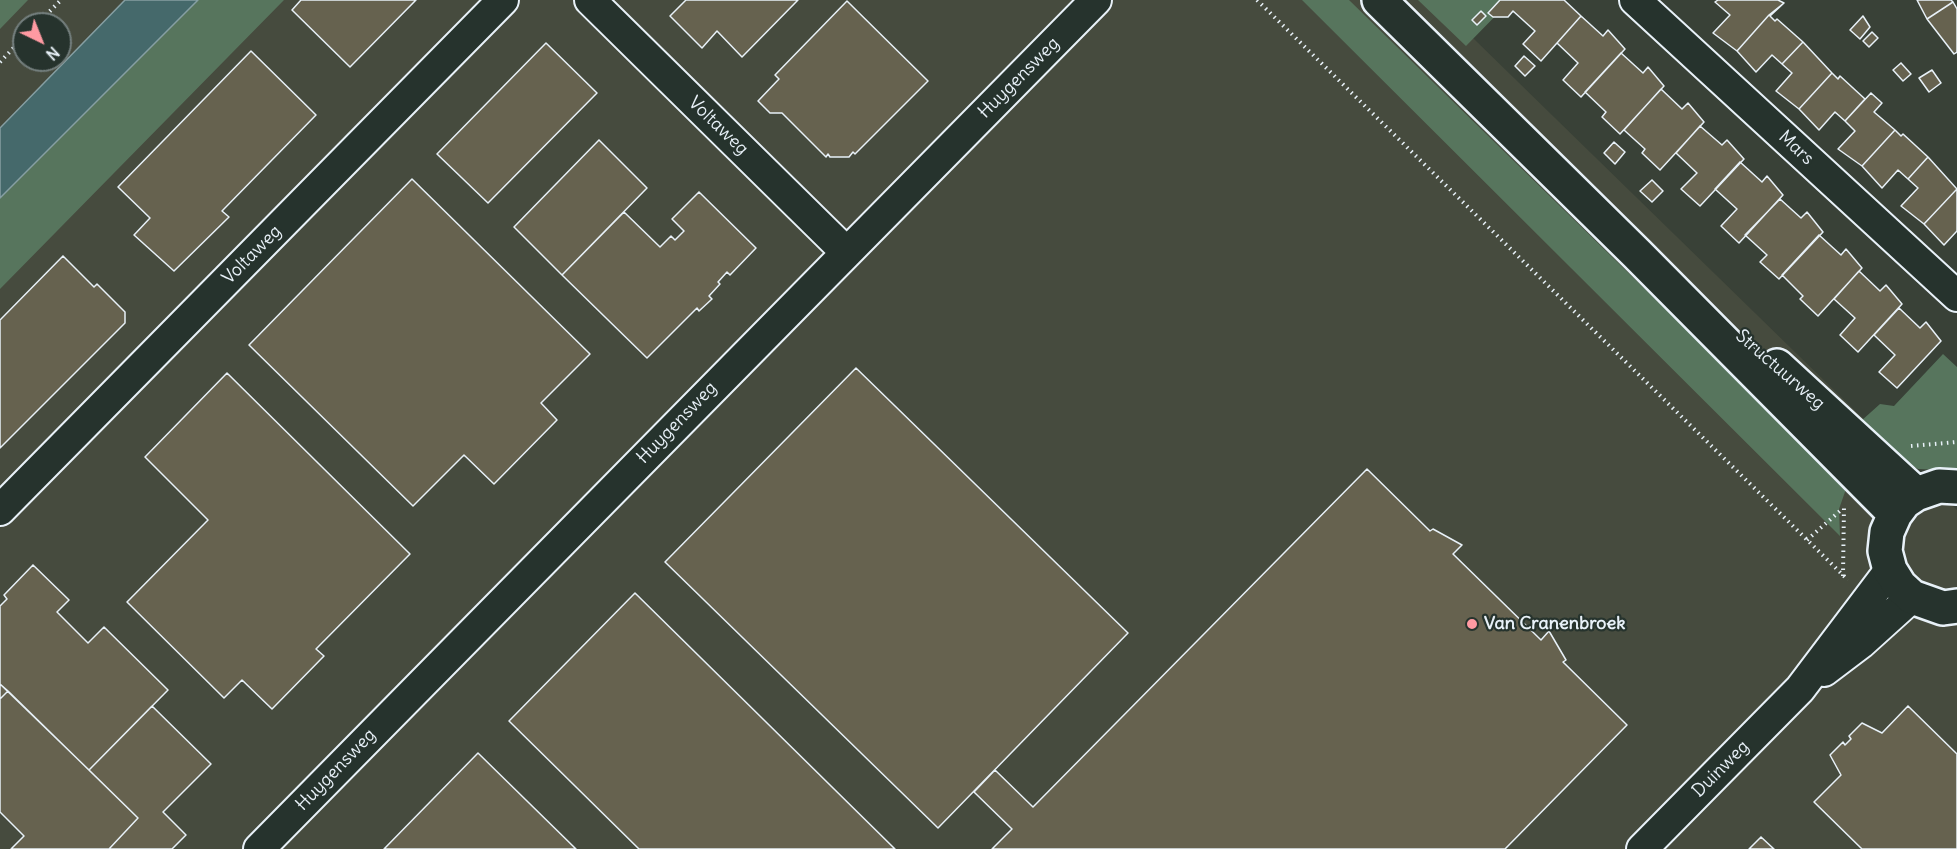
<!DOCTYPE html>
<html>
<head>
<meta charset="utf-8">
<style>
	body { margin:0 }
	#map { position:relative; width:1957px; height:849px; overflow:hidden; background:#394137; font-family:Delius,sans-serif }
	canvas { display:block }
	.north { position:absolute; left:12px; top:12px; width:60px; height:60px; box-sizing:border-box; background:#26332d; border:2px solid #747f7e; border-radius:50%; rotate:137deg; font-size:16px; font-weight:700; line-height:24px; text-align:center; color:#e8f1f8 }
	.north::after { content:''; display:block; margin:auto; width:21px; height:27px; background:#ff9aa2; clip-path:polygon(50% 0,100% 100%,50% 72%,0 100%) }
</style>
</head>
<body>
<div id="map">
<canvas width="1957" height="849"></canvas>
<div class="north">N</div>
</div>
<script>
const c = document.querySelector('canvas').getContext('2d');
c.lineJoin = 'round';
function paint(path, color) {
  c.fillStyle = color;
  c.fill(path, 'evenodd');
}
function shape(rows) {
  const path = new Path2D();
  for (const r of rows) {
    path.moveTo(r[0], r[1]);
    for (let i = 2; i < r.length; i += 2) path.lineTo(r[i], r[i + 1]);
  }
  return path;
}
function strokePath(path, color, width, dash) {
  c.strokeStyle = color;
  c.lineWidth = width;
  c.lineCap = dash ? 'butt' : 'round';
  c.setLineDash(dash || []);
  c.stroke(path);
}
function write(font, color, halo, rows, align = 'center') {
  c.font = font + ' Delius,sans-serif';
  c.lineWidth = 4.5;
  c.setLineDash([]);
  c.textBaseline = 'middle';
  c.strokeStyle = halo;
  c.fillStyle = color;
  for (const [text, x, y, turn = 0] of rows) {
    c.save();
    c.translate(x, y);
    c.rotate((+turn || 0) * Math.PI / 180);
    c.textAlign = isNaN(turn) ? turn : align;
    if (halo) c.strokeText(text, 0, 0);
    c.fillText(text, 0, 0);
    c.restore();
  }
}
paint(shape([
	[0,0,1434,0,1957,510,1957,849,0,849],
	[24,24,60,24,60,60,24,60]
]), '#464b3e');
paint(shape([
	[0,0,28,0,0,29],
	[198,0,284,0,0,289,0,198],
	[1302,0,1349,0,1819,459,1846,489,1839,509,1840,536],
	[1418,0,1511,0,1466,46],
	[1943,354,1957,367,1957,471,1918,469,1898,457,1861,421,1880,404,1894,406]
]), '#57755d');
const water = shape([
	[125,0,198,0,0,198,0,128,125,0]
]);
paint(water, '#45696b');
strokePath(water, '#869fa3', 1.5);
const building = shape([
	[301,0,416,0,350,67,292,10,301,0],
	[686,0,798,0,742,57,717,31,702,48,670,16,686,0],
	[1500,0,1564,0,1581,16,1541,61,1523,44,1535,31,1513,11,1508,17,1493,17,1488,13,1500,0],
	[1718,0,1778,0,1784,3,1769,15,1737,51,1713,33,1730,15,1715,2,1718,0],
	[1917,0,1951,0,1953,2,1927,19,1917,0],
	[847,1,928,81,855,154,853,152,849,157,830,157,828,154,826,157,782,113,770,113,758,101,779,79,775,75,847,1],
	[1953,2,1957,9,1957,52,1954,54,1927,19,1953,2],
	[1784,3,1770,16,1775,21,1777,19,1803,42,1782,64,1772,55,1756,72,1737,51,1769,15,1784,3],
	[1481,11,1486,16,1477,25,1472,20,1481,11],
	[1581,16,1603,36,1608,30,1625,49,1581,97,1563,80,1578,63,1557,43,1581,16],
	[1863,16,1870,27,1860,39,1850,30,1863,16],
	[1872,32,1878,38,1869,47,1863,41,1872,32],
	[1803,42,1832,73,1799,109,1776,91,1792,73,1782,64,1803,42],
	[546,43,597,93,488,203,437,154,546,43],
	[251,51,316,115,222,211,229,217,174,271,134,235,150,218,118,187,251,51],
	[1621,53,1643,73,1648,67,1664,86,1620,134,1602,117,1606,112,1585,92,1621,53],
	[1524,56,1535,66,1525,76,1515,66,1524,56],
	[1901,63,1911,74,1903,81,1893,70,1901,63],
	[1932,70,1941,83,1929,92,1919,78,1932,70],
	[1832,73,1838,79,1840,76,1865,99,1845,121,1835,112,1819,130,1799,109,1832,73],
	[1661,89,1682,109,1688,103,1704,122,1660,170,1642,153,1645,149,1624,130,1661,89],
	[1871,93,1882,103,1874,112,1895,130,1862,166,1838,149,1855,131,1845,121,1871,93],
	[1700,126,1722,145,1727,140,1744,159,1700,206,1681,189,1697,173,1676,153,1700,126],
	[1895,130,1901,136,1903,134,1928,157,1908,179,1898,170,1882,188,1862,166,1895,130],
	[599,140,647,188,562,275,514,227,599,140],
	[1614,142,1625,152,1615,164,1604,153,1614,142],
	[1928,157,1957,189,1924,224,1901,206,1918,188,1908,179,1928,157],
	[1740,162,1762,182,1767,176,1783,195,1739,243,1721,226,1737,209,1715,189,1740,162],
	[412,179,590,354,541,403,557,420,494,484,464,455,413,506,249,345,412,179],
	[1652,180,1663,191,1652,202,1640,191,1652,180],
	[1957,189,1957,231,1944,245,1924,224,1957,189],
	[699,192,756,248,730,275,727,272,718,282,720,284,709,296,712,299,699,311,697,308,647,358,562,275,624,212,660,247,671,236,675,240,684,231,672,219,699,192],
	[1780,199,1801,218,1807,212,1823,232,1779,279,1760,262,1767,255,1745,235,1780,199],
	[1819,235,1841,255,1846,249,1862,268,1818,316,1800,299,1803,296,1782,275,1819,235],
	[63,256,94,287,97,284,125,312,125,323,0,448,0,320,63,256],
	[1859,271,1880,291,1886,285,1902,304,1858,352,1840,335,1855,318,1834,299,1859,271],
	[1899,308,1920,328,1926,322,1941,341,1897,388,1879,372,1895,355,1874,335,1899,308],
	[856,368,1128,633,938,828,665,562,856,368],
	[227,373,410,554,316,649,324,656,272,709,242,680,224,698,127,602,208,520,145,457,227,373],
	[1367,469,1430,531,1433,529,1462,545,1453,554,1541,640,1549,631,1566,660,1563,662,1627,725,1505,849,992,849,1012,829,974,792,995,770,1033,807,1367,469],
	[33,565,69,600,57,612,88,643,104,627,168,690,89,770,0,684,0,606,7,599,4,595,33,565],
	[635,593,895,849,639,849,509,721,635,593],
	[0,684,8,691,0,699,0,684],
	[8,691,138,818,109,849,11,849,24,836,0,812,0,699,8,691],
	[152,706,211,764,163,812,186,835,172,849,109,849,138,818,89,770,152,706],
	[1908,706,1957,754,1957,849,1862,849,1814,802,1841,775,1830,755,1843,742,1845,745,1851,739,1849,736,1862,723,1882,733,1908,706],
	[478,753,576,849,384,849,478,753],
	[1761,837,1774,849,1749,849,1761,837]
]);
paint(building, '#66624f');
strokePath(building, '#e8f1f8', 1.5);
const minor = shape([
	[590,0,846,252],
	[1635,0,1957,296],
	[0,510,503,0],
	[1824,671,1861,643,1912,597],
	[259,849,1096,0],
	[1642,849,1800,689,1890,570]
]);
const major = shape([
	[1379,0,1637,254,1895,514],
	[1777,366,1916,494],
	[1957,487,1939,486,1916,494,1904,502,1895,514,1887,532,1885,551,1890,570,1900,586,1912,597,1943,608,1957,606]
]);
strokePath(minor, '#e8f1f8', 34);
strokePath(major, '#e8f1f8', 38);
strokePath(shape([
	[1257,0,1848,580],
	[37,24,61,0],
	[0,62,24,37],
	[1911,446,1957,442],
	[1807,540,1841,510],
	[1843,576,1844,506]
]), '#e8f1f8', 4, [1.5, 4.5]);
strokePath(minor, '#26332d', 30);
strokePath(major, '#26332d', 33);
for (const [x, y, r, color] of [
	[1472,624,6,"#ff9aa2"]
]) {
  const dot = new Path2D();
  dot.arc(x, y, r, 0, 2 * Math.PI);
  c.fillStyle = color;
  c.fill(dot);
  strokePath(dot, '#26332d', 2);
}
write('18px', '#e8f1f8', '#26332d', [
	["Huygensweg",1019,78,-45],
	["Voltaweg",718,126,44],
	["Mars",1796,148,43],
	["Voltaweg",252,255,-45],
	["Structuurweg",1780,370,41],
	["Huygensweg",677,423,-46],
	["Duinweg",1721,769,-45],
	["Huygensweg",336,770,-46]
]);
write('bold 18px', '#e8f1f8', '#26332d', [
	["Van Cranenbroek",1484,624]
], 'left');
</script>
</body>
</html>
